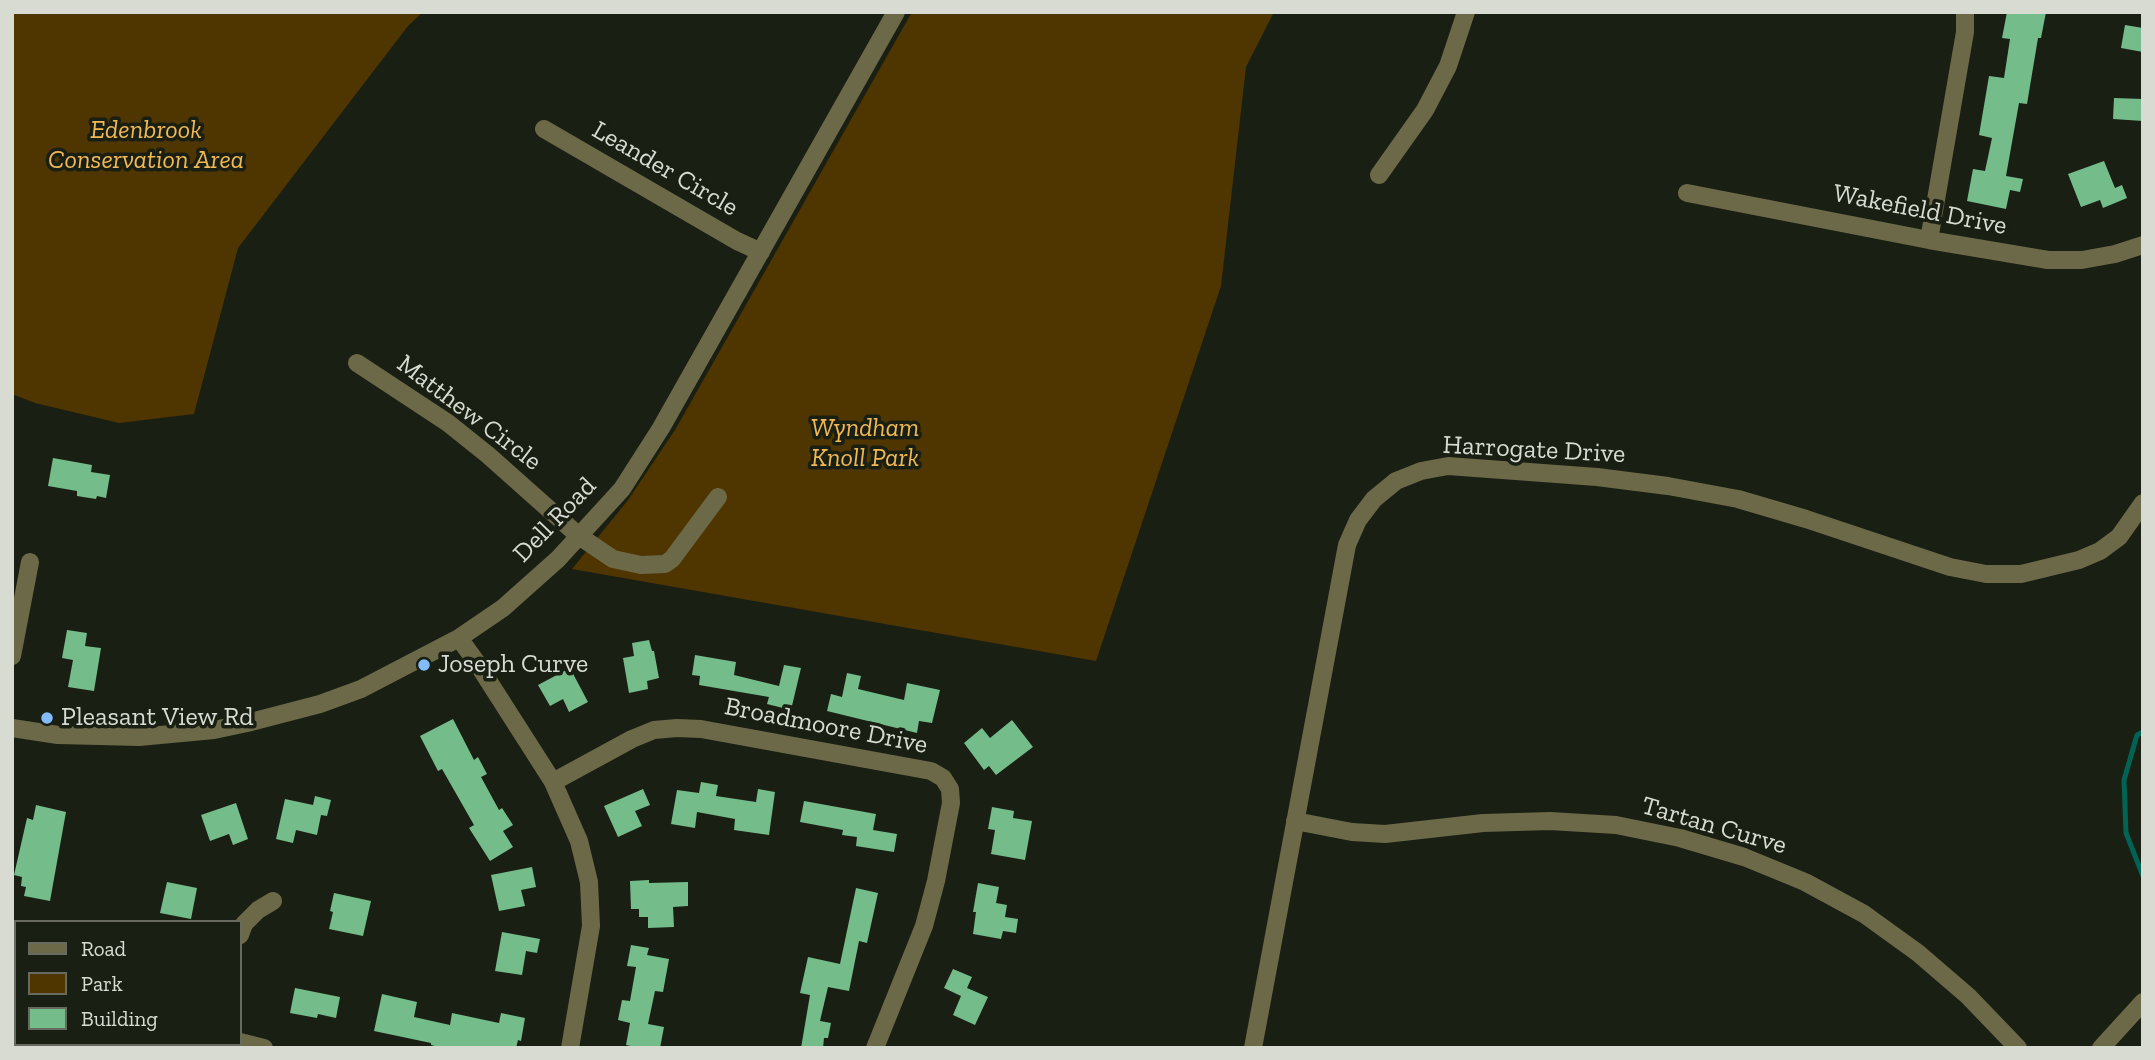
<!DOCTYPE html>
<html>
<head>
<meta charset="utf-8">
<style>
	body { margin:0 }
	#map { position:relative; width:2155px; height:1060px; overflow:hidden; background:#1a1f13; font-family:"Zilla Slab",serif }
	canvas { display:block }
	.frame { position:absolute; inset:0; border:14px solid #d7dbd2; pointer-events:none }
	.legend { position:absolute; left:14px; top:920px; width:228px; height:126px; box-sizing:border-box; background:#1a1f13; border:2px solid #666a5f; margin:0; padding:9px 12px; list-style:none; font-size:21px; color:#d7dbd2 }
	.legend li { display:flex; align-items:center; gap:14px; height:35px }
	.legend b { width:35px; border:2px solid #666a5f }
</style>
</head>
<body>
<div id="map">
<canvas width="2155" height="1060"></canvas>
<div class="frame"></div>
<ul class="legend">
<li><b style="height:9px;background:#6c6949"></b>Road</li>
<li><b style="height:19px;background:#4f3500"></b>Park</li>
<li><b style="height:19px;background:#74bd8b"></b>Building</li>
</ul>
</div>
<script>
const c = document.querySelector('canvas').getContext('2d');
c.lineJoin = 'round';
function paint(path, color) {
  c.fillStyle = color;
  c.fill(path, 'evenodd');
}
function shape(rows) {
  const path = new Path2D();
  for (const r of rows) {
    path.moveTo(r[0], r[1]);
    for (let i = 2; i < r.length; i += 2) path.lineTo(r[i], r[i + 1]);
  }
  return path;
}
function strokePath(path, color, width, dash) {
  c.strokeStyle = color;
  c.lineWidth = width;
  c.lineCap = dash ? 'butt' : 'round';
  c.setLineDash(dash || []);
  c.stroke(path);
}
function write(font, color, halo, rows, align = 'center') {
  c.font = font + ' "Zilla Slab",serif';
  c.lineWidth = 7;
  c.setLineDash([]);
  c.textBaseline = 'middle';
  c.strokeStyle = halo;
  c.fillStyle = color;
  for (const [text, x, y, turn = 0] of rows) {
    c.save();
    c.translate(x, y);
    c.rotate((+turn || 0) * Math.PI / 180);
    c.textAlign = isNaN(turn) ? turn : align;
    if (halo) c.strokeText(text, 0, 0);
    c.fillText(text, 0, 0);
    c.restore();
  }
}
paint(shape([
	[12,12,423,12,408,26,238,248,194,414,119,423,35,403,12,394],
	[912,12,1274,12,1246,67,1221,286,1096,661,572,569,628,500,675,430]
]), '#4f3500');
strokePath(shape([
	[2143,732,2137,735,2124,780,2126,833,2143,876]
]), '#006354', 5);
paint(shape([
	[2007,12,2046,12,2041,38,2038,38,2027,104,2019,103,2006,176,2023,179,2020,192,2010,190,2006,209,1967,201,1973,169,1985,171,1992,138,1979,135,1989,76,2004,78,2010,39,2002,38],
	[2125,25,2143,28,2143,52,2121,48],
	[2114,98,2143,99,2143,121,2113,119],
	[2104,161,2115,188,2122,185,2127,198,2103,208,2100,200,2081,207,2068,174],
	[53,458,92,465,91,472,110,475,106,498,97,496,96,499,77,496,77,491,48,486],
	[67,630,87,633,85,646,101,648,94,691,68,687,73,660,62,658],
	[649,640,652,651,654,651,659,678,647,681,648,689,629,693,623,658,634,656,632,643],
	[695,655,736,662,734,675,779,686,784,665,801,668,791,710,767,704,769,697,699,685,700,676,692,675],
	[570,668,588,702,569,712,563,699,550,706,538,685],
	[847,673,861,676,858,689,904,700,907,683,940,690,932,723,919,721,917,733,827,711,831,694,842,697],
	[453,719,474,760,478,757,487,774,481,777,499,810,502,808,513,825,503,831,513,847,490,861,469,828,474,825,442,769,438,771,420,736],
	[1012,720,1033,747,996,775,989,766,984,770,964,743,982,728,990,738],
	[701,782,718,785,716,796,756,802,758,789,775,792,769,835,734,830,735,819,697,812,695,828,671,824,677,790,699,793],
	[643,789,650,805,635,811,642,826,618,837,604,806],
	[315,796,331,800,327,816,321,815,317,835,296,830,293,843,276,839,285,799,313,805],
	[804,801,876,814,873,830,897,834,894,852,856,846,857,837,842,835,843,830,800,822],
	[236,803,248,839,233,845,229,834,210,841,201,815],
	[36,805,66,812,50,901,24,896,26,887,21,886,22,877,14,875,27,818,33,820],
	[992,807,1014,811,1013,818,1032,821,1025,860,991,854,995,830,988,829],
	[532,867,536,887,521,890,525,906,499,911,491,875],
	[649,880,649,883,688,882,688,906,673,907,674,927,648,928,648,917,639,917,639,909,631,909,630,881],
	[167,882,197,888,191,919,160,913],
	[978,883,999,887,996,903,1007,905,1005,917,1018,919,1016,933,1003,931,1001,939,973,934,976,912,973,912],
	[856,888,878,893,867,943,859,941,849,991,828,987,820,1021,831,1023,828,1038,824,1038,823,1048,801,1048,810,995,800,993,808,957,840,964],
	[334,893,371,901,363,936,329,929,333,912,330,911],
	[502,932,540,939,537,953,526,951,522,975,495,971],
	[631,945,649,948,647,955,669,959,663,992,655,991,648,1024,664,1027,660,1048,640,1048,626,1045,630,1023,618,1020,622,1000,630,1001,636,967,627,966],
	[953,969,972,977,967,988,988,997,975,1025,953,1015,961,996,944,988],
	[295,988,340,997,336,1018,318,1014,317,1018,290,1013],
	[382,994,417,1002,414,1017,450,1025,452,1013,499,1023,501,1013,525,1018,521,1041,518,1040,516,1048,442,1048,431,1045,431,1043,374,1031]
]), '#74bd8b');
strokePath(shape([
	[544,129,737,241,761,252],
	[1379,175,1425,110,1448,66,1466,12],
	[1687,193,1929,240,2048,260,2082,260,2115,254,2143,245],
	[1929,240,1965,32,1965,12],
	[357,363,448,423,488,455,579,536,613,559,641,565,665,564,672,559,718,497],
	[459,638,477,663,553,782,579,841,589,882,591,926,570,1048],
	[12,656,30,562],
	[12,728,58,735,139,737,214,730,247,723,320,704,361,689,459,638,503,608,558,559,622,489,661,428,896,12],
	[553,782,632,739,654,730,677,728,701,729,931,771,943,778,950,789,951,803,936,881,924,926,875,1048],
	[1295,821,1352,832,1385,834,1483,823,1550,821,1616,825,1680,838,1744,857,1805,882,1864,914,1918,953,1968,996,2018,1048],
	[240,935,244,924,258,910,273,901],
	[12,945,16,946],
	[240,1042,264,1048],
	[211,1048,212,1044],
	[1253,1048,1347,545,1358,520,1374,499,1396,481,1421,471,1448,466,1597,477,1668,486,1738,499,1806,519,1950,567,1986,574,2021,574,2079,560,2100,551,2119,537,2143,503],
	[2101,1048,2143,1002]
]), '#6c6949', 18);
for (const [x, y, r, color] of [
	[424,665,7,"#83bcfb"],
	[47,718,7,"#83bcfb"]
]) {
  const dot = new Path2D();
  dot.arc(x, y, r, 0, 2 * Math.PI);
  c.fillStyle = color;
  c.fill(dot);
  strokePath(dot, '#1a1f13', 2.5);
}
write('italic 26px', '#f1b853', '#1a1f13', [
	["Edenbrook",146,131],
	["Conservation Area",146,161],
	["Wyndham",865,429],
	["Knoll Park",865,459]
]);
write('26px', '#d7dbd2', '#1a1f13', [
	["Leander Circle",665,169,30],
	["Wakefield Drive",1920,210,11],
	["Matthew Circle",469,413,37],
	["Harrogate Drive",1534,450,3],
	["Dell Road",555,520,-46],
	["Broadmoore Drive",826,726,11],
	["Tartan Curve",1714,826,16]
]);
write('26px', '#d7dbd2', '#1a1f13', [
	["Joseph Curve",438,665],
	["Pleasant View Rd",61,718]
], 'left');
</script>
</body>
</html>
